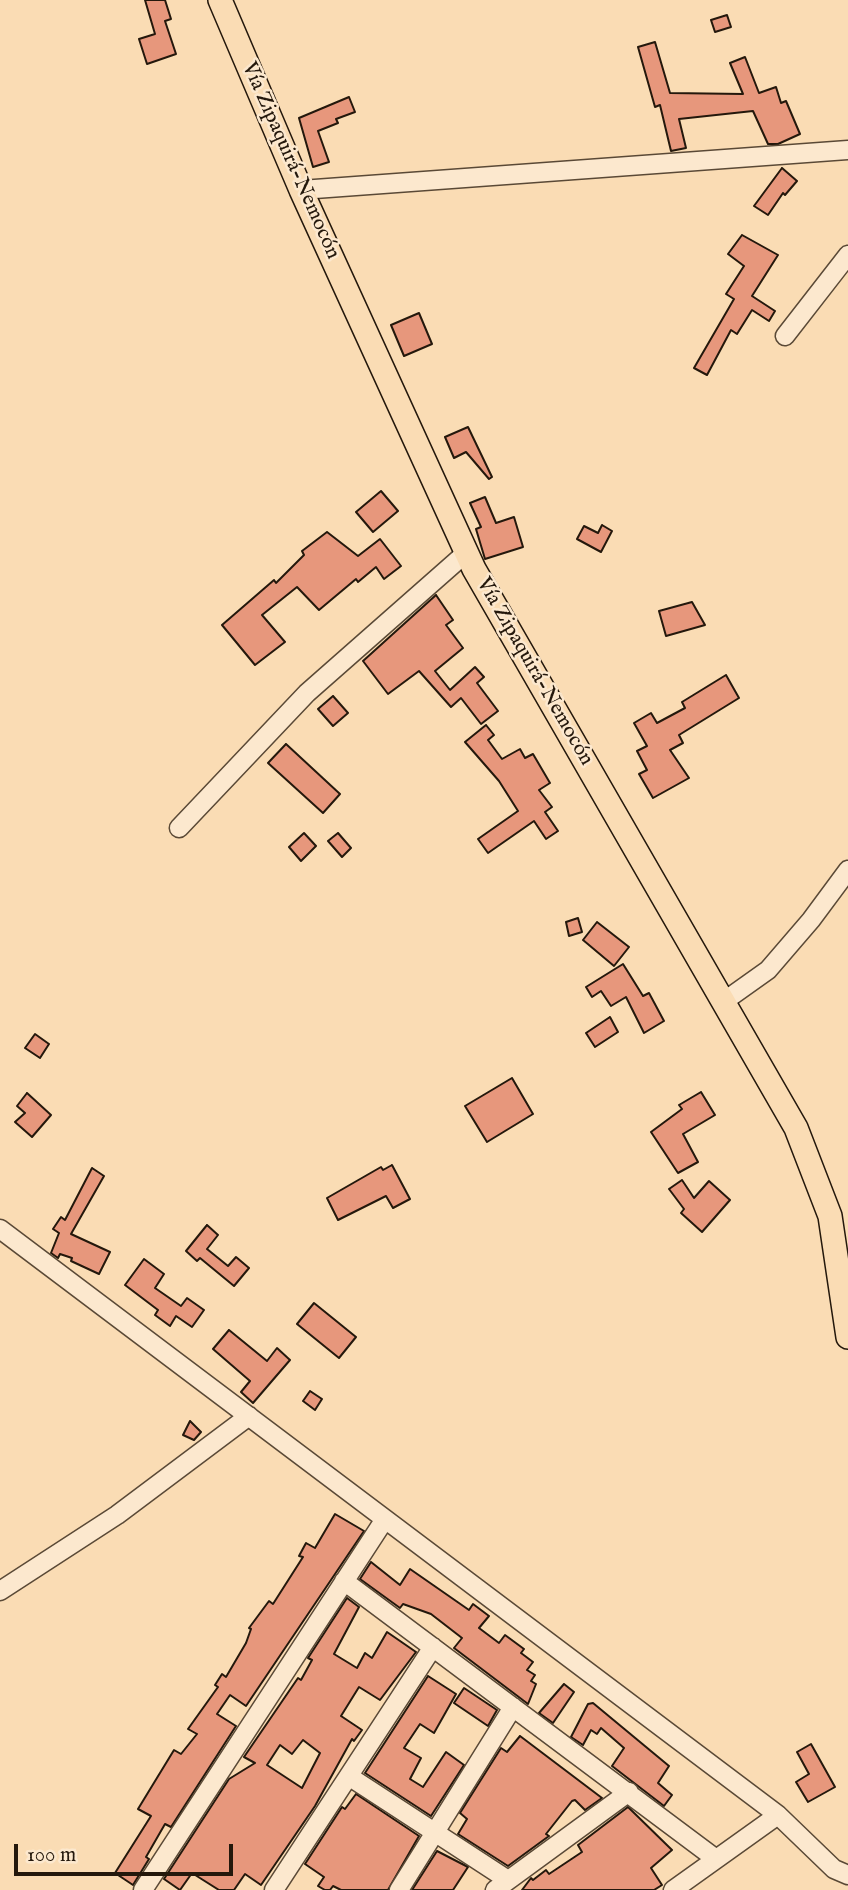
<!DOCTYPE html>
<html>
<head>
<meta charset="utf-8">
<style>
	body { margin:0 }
	#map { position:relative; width:848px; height:1890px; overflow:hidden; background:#fadcb4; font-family:"IM FELL English",serif }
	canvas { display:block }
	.scale { position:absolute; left:14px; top:1844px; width:219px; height:32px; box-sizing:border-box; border:4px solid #24180c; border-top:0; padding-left:9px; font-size:21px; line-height:24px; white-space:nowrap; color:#24180c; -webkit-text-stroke:5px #fce8ce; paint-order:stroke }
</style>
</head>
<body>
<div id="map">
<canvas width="848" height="1890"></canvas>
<div class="scale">100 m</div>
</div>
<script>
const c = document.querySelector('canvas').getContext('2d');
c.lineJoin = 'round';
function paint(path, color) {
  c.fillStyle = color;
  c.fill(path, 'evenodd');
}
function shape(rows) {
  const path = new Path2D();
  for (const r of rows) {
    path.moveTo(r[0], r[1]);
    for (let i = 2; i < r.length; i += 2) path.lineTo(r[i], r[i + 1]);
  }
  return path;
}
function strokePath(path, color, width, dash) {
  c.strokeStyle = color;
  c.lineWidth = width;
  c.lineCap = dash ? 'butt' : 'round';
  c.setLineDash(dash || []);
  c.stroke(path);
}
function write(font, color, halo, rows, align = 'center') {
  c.font = font + ' "IM FELL English",serif';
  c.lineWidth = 5;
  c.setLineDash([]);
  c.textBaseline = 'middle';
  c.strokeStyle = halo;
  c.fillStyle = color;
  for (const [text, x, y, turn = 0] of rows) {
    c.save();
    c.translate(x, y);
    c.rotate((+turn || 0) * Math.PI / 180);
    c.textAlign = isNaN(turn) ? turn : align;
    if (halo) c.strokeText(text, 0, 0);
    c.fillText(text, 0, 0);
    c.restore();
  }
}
const building = shape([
	[145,0,165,0,171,19,165,21,176,54,147,64,139,39,155,34,145,0],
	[727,15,731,27,715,32,711,20,727,15],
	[655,42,670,93,743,94,730,63,745,57,759,93,776,87,781,103,786,101,800,134,778,144,768,144,753,111,679,119,686,148,671,151,660,105,655,107,638,47,655,42],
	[349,97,355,112,336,119,338,123,318,131,329,162,313,167,299,118,349,97],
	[782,168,797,181,785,195,783,193,768,215,754,206,782,168],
	[742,235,778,255,752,296,775,311,769,321,752,310,737,334,731,330,707,375,694,368,734,299,726,294,744,266,728,254,742,235],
	[419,313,432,344,404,356,391,325,419,313],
	[468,427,492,477,489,479,466,452,454,458,445,437,468,427],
	[381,491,398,511,373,532,356,512,381,491],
	[485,497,496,523,514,517,523,547,485,559,476,529,481,527,470,503,485,497],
	[602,525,612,531,601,552,577,539,584,526,598,533,602,525],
	[327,532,358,556,380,539,401,566,384,579,376,567,358,582,356,579,319,610,297,587,262,615,285,642,255,665,222,625,274,580,276,583,304,555,302,551,327,532],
	[436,595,453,620,446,625,463,648,435,671,450,690,475,667,484,677,477,683,498,711,481,724,461,698,451,707,419,671,388,694,363,661,436,595],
	[692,602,705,625,666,636,659,611,692,602],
	[726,675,739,698,679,735,683,743,670,750,689,778,653,798,639,774,647,770,637,751,647,746,634,723,651,713,657,723,685,708,682,702,726,675],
	[333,696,348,713,333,726,318,709,333,696],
	[486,725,494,735,488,740,502,759,520,749,525,758,533,754,550,783,539,790,552,807,545,812,558,831,546,839,534,821,488,853,478,839,518,811,499,781,465,742,486,725],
	[286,744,340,794,323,813,268,763,286,744],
	[304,833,316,846,301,861,289,847,304,833],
	[338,833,351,848,342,857,328,841,338,833],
	[578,918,582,932,569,936,566,922,578,918],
	[597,922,629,947,614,966,583,940,597,922],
	[623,964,643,996,649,993,664,1021,644,1033,626,997,611,1006,601,991,592,997,586,987,623,964],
	[610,1017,618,1032,595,1047,586,1033,610,1017],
	[35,1034,49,1044,40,1058,25,1048,35,1034],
	[512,1078,533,1114,487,1142,465,1106,512,1078],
	[701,1092,715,1115,683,1134,698,1162,678,1173,651,1132,682,1109,679,1105,701,1092],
	[27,1093,51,1115,32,1137,15,1122,25,1113,17,1106,27,1093],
	[392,1165,410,1199,393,1208,386,1196,338,1220,327,1198,381,1167,383,1170,392,1165],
	[92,1168,104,1176,71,1234,110,1252,99,1274,71,1261,72,1258,60,1254,58,1258,51,1253,59,1233,53,1229,61,1217,65,1220,92,1168],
	[682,1180,694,1198,709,1181,730,1200,702,1232,681,1213,684,1209,669,1189,682,1180],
	[207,1225,218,1235,207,1249,228,1266,236,1257,249,1268,234,1286,200,1258,197,1261,186,1251,207,1225],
	[144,1259,164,1274,155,1288,181,1306,187,1298,204,1310,192,1327,176,1316,170,1326,155,1315,158,1310,125,1285,144,1259],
	[314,1303,356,1337,339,1358,297,1324,314,1303],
	[229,1330,267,1361,277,1348,290,1360,253,1403,241,1392,250,1381,213,1349,229,1330],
	[310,1391,322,1399,315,1410,303,1401,310,1391],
	[190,1421,201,1432,194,1440,183,1435,190,1421],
	[335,1514,364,1531,246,1706,230,1695,217,1714,236,1726,171,1827,165,1824,146,1857,149,1859,133,1885,115,1873,151,1816,138,1809,174,1750,181,1754,197,1734,188,1729,218,1687,215,1685,222,1674,226,1677,246,1643,251,1629,249,1628,269,1601,273,1604,303,1557,299,1556,306,1543,315,1548,335,1514],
	[371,1562,400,1585,410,1569,469,1610,473,1604,489,1616,479,1628,499,1643,505,1635,524,1649,521,1653,533,1662,527,1670,535,1675,531,1681,536,1684,528,1704,454,1648,462,1638,431,1614,403,1604,400,1608,360,1579,371,1562],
	[347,1598,359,1607,334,1654,357,1668,365,1653,372,1658,387,1632,416,1652,380,1700,359,1687,341,1716,362,1730,354,1741,352,1739,315,1806,261,1885,245,1874,234,1890,219,1890,192,1873,180,1890,164,1879,229,1779,255,1763,244,1757,298,1678,301,1680,312,1660,308,1658,347,1598],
	[303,1740,320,1753,302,1788,267,1765,280,1745,292,1754,303,1740],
	[428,1676,456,1694,434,1733,420,1724,404,1748,421,1758,410,1779,423,1787,446,1752,464,1765,431,1816,365,1773,428,1676],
	[564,1684,574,1692,553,1723,539,1713,564,1684],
	[464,1688,497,1710,488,1726,454,1703,464,1688],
	[593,1703,669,1766,658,1783,672,1795,664,1806,612,1766,624,1748,601,1728,597,1734,591,1730,583,1745,571,1737,588,1704,593,1703],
	[520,1736,602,1798,585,1810,575,1800,572,1801,546,1834,549,1836,508,1866,458,1834,467,1819,460,1813,501,1748,507,1752,520,1736],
	[811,1744,835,1787,808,1802,796,1782,809,1774,797,1752,811,1744],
	[356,1794,419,1836,388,1890,341,1890,333,1886,330,1890,325,1890,318,1886,324,1877,305,1864,342,1807,345,1809,356,1794],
	[628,1807,672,1850,651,1868,662,1885,654,1890,522,1890,531,1878,533,1880,546,1870,549,1874,582,1852,578,1845,628,1807],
	[437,1851,468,1867,453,1890,412,1890,437,1851]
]);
paint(building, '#e7977c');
strokePath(building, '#24180c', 2);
const minor = shape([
	[301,190,848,150],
	[785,336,848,255],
	[179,828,307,693,467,552],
	[723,1002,768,970,811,920,848,870],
	[0,1229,778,1815,834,1869,848,1875],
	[344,1581,716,1859],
	[0,1591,117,1515,249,1416],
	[350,1777,508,1880],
	[143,1890,385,1519],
	[274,1890,433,1647],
	[399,1890,513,1707],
	[495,1890,629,1792],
	[673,1890,778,1815]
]);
const major = shape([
	[220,0,301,190,474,569,796,1128,830,1216,848,1337]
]);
strokePath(minor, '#5a4936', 21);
strokePath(major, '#24180c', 26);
strokePath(minor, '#fce8ce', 18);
strokePath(major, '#fadcb4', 23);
write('21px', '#24180c', '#fce8ce', [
	["Vía Zipaquirá-Nemocón",290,161,66],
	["Vía Zipaquirá-Nemocón",534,672,60]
]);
</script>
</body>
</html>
